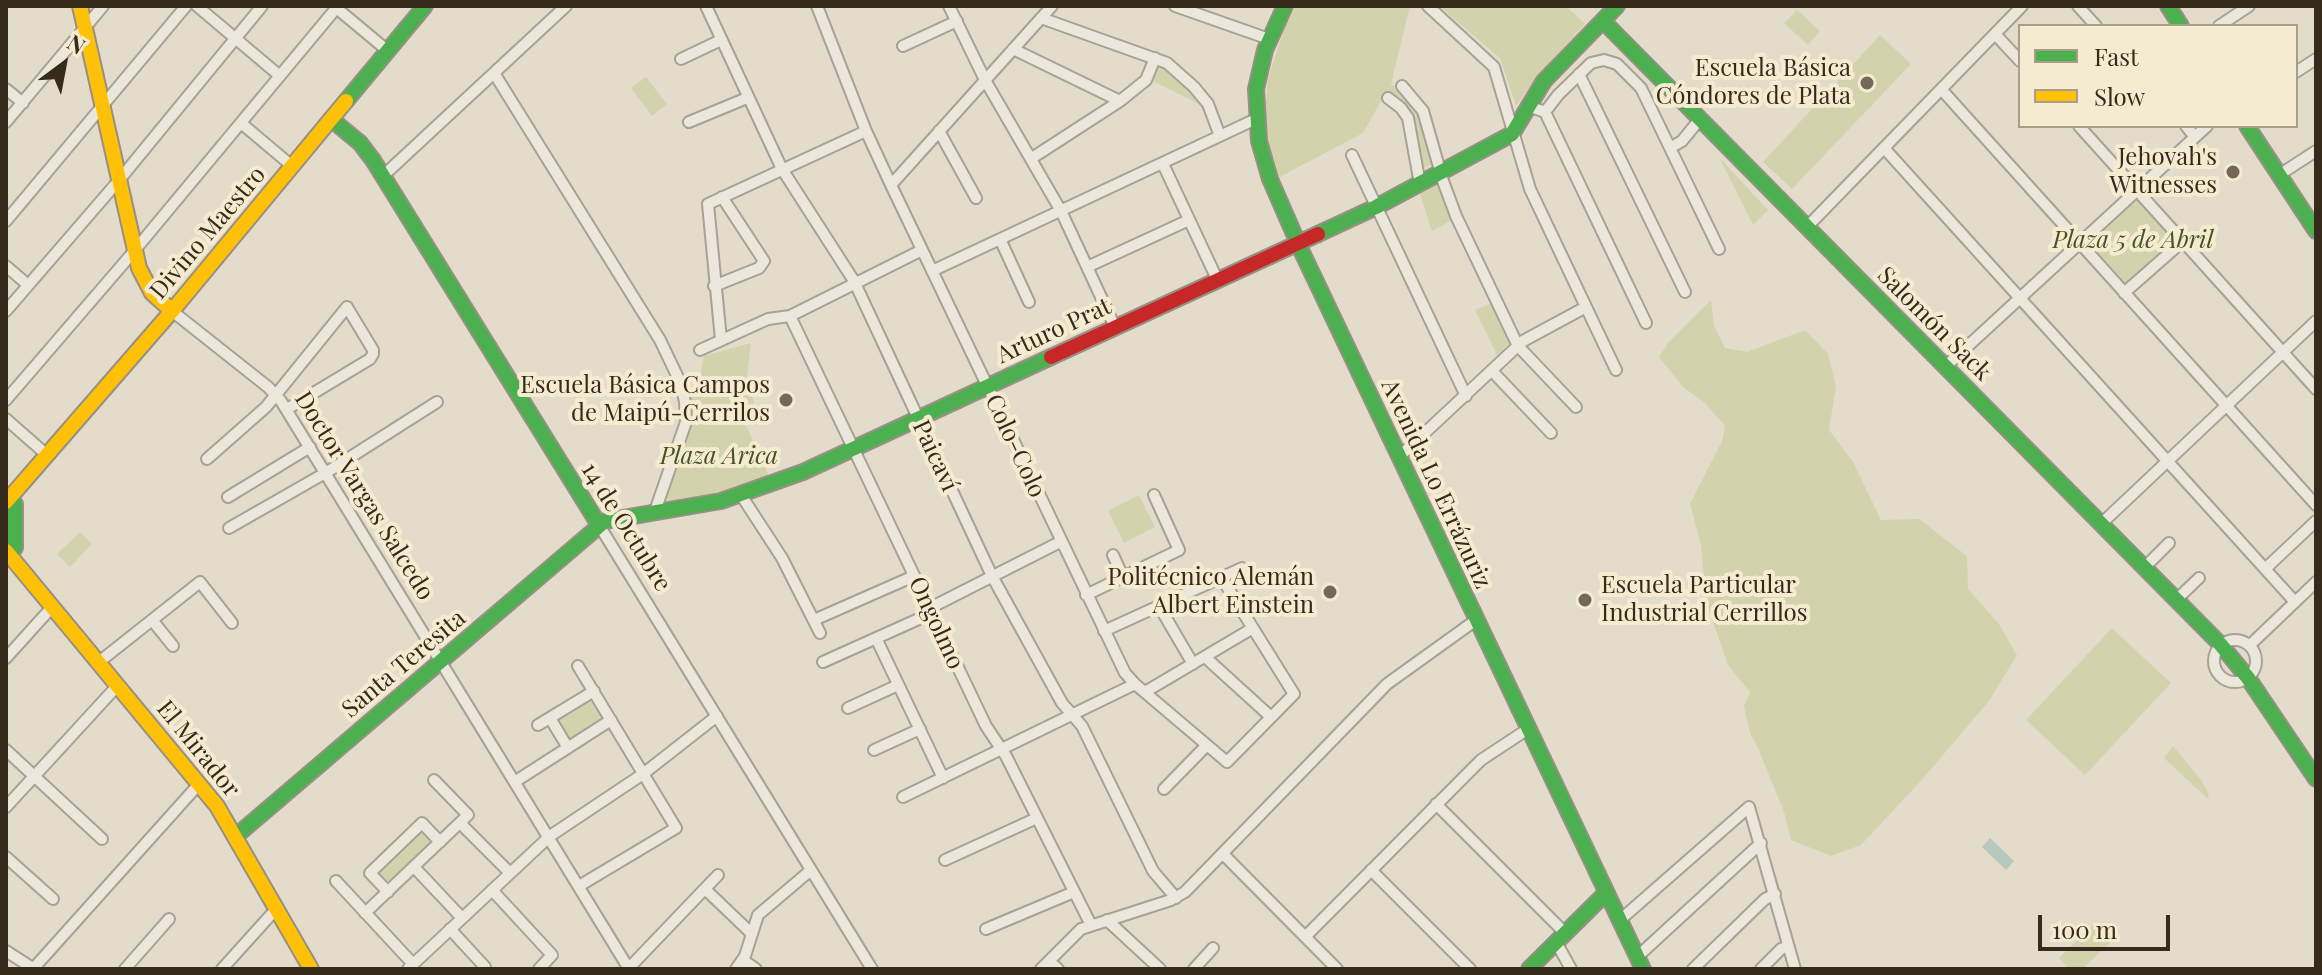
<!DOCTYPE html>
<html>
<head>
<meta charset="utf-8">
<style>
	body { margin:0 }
	#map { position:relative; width:2322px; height:975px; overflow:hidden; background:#e3dccb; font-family:"Playfair Display",serif }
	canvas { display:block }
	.frame { position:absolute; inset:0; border:8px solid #362a1d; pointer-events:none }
	.legend { position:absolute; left:2018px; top:24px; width:280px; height:104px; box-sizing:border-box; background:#f5ebd0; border:2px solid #a99e88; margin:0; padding:10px 14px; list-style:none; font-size:24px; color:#362a1d }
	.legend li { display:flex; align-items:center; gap:16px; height:40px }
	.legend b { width:40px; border:2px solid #a99e88 }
	.north { position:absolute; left:24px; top:24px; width:80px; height:80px; -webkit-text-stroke:6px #f5ebd0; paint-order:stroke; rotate:32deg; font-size:22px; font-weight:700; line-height:32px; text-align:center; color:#362a1d }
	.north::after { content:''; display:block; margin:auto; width:28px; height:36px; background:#362a1d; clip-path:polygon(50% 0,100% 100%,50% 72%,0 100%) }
	.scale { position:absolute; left:2038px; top:915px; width:132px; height:36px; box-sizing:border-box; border:4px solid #362a1d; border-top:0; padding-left:10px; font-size:24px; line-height:28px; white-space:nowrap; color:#362a1d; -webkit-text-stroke:6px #f5ebd0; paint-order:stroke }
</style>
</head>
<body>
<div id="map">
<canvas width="2322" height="975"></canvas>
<div class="frame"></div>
<ul class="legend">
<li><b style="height:10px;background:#4caf50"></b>Fast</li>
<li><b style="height:10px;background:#ffc107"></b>Slow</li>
</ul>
<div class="north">N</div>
<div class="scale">100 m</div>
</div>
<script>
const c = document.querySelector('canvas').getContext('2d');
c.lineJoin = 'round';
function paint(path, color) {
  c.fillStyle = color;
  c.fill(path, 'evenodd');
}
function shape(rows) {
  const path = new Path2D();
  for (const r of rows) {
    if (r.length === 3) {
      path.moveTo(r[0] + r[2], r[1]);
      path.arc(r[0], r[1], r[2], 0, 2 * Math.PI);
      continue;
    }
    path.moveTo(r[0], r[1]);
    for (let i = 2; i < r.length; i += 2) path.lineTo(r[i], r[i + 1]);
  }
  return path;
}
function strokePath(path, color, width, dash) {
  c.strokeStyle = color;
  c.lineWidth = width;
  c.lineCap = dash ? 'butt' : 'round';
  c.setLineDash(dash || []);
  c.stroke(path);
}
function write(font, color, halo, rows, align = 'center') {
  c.font = font + ' "Playfair Display",serif';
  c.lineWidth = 8;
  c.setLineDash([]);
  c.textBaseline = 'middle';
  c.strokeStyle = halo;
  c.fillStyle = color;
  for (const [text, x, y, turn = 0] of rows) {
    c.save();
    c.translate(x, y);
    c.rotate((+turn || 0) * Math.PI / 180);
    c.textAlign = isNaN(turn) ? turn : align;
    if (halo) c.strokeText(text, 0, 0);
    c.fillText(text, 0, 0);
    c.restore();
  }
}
paint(shape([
	[1296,6,1410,6,1391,84,1417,107,1435,163,1415,172,1401,112,1382,99,1363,133,1274,180,1264,128,1268,78,1284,30],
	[1439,6,1566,6,1585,24,1538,75,1516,106,1500,58],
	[1797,10,1820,31,1808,45,1784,23],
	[1880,35,1911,64,1792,189,1763,162],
	[1158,64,1177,77,1201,105,1153,81],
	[646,77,667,104,652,116,631,88],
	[1719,157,1768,210,1753,225],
	[1437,182,1454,219,1432,231,1419,191],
	[2138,199,2176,240,2127,284,2089,243],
	[1711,300,1714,326,1725,348,1747,352,1805,330,1828,354,1836,386,1829,430,1853,462,1881,520,1919,519,1967,556,1968,589,1999,624,2017,655,1989,701,1920,782,1861,845,1831,856,1791,840,1784,812,1758,748,1750,733,1744,706,1750,692,1728,665,1706,602,1701,545,1690,504,1722,441,1725,426,1705,403,1683,387,1659,357,1669,342],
	[1494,302,1511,341,1497,355,1475,310],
	[751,343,747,376,755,408,742,416,769,476,727,494,667,503,666,497,691,422,690,392,697,393,704,356],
	[1139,495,1155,527,1124,543,1108,511],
	[80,532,92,544,70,567,57,554],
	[2112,628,2171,683,2085,775,2026,720],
	[592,697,605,719,567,744,553,720],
	[2173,746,2202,781,2209,795,2207,798,2164,758],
	[422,824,439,843,388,891,371,873],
	[2093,925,2110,943,2082,969,2069,969,2059,958]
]), '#d2d3ad');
paint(shape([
	[1990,838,2014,861,2006,870,1982,847]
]), '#b7c8be');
const street = shape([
	[197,6,280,76],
	[334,6,388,51],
	[706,6,782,169,854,281,992,576,1062,703,1082,726,1153,871,1176,898],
	[817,6,866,131,891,185,1125,673,1135,684,1227,762,1294,694,1221,577],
	[949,6,985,80,1061,211,1115,327],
	[1175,6,1269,39],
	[1428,6,1494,67,1530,189,1616,370],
	[2078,6,2096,26],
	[1041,18,1167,63,1194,87,1208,104,1220,136],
	[2219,26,2249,6],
	[1995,34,2020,61],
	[903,46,957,21],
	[1013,49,1120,101],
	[681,59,721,40],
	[2296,72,2316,59],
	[494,73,660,340,681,384,685,402,686,422,655,511],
	[1579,74,1685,292],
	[1402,86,1423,111,1443,181,1456,216,1518,346,1576,407],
	[6,89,23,103],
	[1941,89,2316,505],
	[1388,98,1401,108,1408,118,1420,184],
	[1528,106,1545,112,1558,95,1591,63,1604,60,1617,64,1641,88,1719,249],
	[1545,112,1646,323],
	[6,122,103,6],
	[689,122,747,98],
	[241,123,292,166],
	[2079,126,2316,389],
	[2186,126,2195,137],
	[939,131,976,198],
	[1670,148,1682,141,1700,119],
	[1884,148,2295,602],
	[1352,155,1466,396],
	[1032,158,1120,101,1146,80,1155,58],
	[1163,164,1217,279],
	[2279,175,2316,151],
	[383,176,566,6],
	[891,185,1052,6],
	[6,221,186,6],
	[1807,227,2022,6],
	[1000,239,1029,302],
	[6,266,28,285],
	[1087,267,1189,220],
	[932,271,1256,119],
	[714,286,759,268,764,261,722,197],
	[2124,293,2183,241],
	[6,311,120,179,262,6],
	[172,311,268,387,281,401,629,969],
	[790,316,986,726,1006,756,1091,925],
	[721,340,708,204,866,131],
	[700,350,768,319,790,316,922,250],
	[1945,367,2207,126],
	[1492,371,1551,433],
	[6,400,135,250,338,6],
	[6,419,47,455],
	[1399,457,1523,341,1586,307],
	[207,459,266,407,347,307,373,350,373,354,370,359,287,409],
	[741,495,782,558,820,633],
	[228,497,310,447],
	[2101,524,2316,321],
	[599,525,872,969],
	[229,528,327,472,437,402],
	[1113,555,1123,577],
	[2144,568,2169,543],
	[2265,569,2316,521],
	[1086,595,1179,550,1154,495],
	[2176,600,2199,578],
	[1159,606,1193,664],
	[930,608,1060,542],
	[152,620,173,646],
	[814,620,914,576],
	[1104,631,1242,568],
	[876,638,943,778],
	[2235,661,21],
	[2250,645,2316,582],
	[1205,657,1271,717],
	[6,658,53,606],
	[99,662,200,582,232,623],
	[823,662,932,613],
	[578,666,676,828,579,886],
	[1145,692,1253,628],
	[848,708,898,685],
	[550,718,568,748],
	[538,725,594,691],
	[6,750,102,839],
	[874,750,920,729],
	[516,781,611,720],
	[1164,789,1207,745],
	[903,797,1135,684],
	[1436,804,1565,933],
	[6,807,118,685],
	[460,823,510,873],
	[1223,854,1337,969],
	[6,857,53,899],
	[945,860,1037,818],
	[414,867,462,918],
	[1371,870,1470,969],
	[336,881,413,964],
	[705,889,751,933],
	[492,890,552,955,539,969],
	[388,892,370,873,422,823,440,842],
	[365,913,468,815,434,780],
	[1107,920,1160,969],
	[1620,920,1749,807,1795,969],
	[450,929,485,967],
	[986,929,1074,892],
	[1305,937,1481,760,1528,729],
	[1556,942,1571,969],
	[6,951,34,969],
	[1637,957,1761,843],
	[743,960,756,969],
	[1049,961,1058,969],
	[33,969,199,784],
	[125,969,169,919],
	[222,969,277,908],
	[408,969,550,836,643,774,717,716],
	[628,969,718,875],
	[736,969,745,956,758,915,811,870],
	[1041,969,1081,929,1171,900,1185,892,1387,684,1476,620],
	[1194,969,1213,948],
	[1693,969,1765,899,1775,894],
	[1761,969,1781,949,1788,946]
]);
const fast = shape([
	[1285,6,1265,50,1256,89,1259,141,1270,179,1301,250,1643,969],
	[2168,6,2181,26],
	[1603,21,2221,645,2248,678,2316,779],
	[346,101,425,6],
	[331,119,360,143,373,160,599,525],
	[2247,126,2316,231],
	[1318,234,1376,207,1512,134,1544,81,1617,6],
	[15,504,15,548],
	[236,836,605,521,721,501,803,472,1051,357],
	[1529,969,1606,893]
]);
const slow = shape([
	[80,6,139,268,152,293,172,311],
	[6,502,172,311,346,101],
	[6,551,217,806,311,969]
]);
const jam = shape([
	[1051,357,1318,234]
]);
strokePath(street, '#a8a195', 14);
strokePath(fast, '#989084', 18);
strokePath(slow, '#989084', 18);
strokePath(jam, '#989084', 18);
strokePath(street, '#ebe7dd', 10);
strokePath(fast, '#4caf50', 14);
strokePath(slow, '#ffc107', 14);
strokePath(jam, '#c62828', 14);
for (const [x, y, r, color] of [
	[1867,83,8,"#73685a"],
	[2233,172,8,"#73685a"],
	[786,400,8,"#73685a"],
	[1330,592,8,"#73685a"],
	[1585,600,8,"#73685a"]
]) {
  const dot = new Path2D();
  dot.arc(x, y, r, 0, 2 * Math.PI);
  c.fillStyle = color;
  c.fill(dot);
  strokePath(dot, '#f5ebd0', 3);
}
write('24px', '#362a1d', '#f5ebd0', [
	["Escuela Básica",1851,69],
	["Cóndores de Plata",1851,97],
	["Jehovah's",2217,158],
	["Witnesses",2217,186],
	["Escuela Básica Campos",770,386],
	["de Maipú-Cerrilos",770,414],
	["Politécnico Alemán",1314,578],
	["Albert Einstein",1314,606],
	["Escuela Particular",1601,586,"left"],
	["Industrial Cerrillos",1601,614,"left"]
], 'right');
write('24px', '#362a1d', '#f5ebd0', [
	["Divino Maestro",208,233,-50],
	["Salomón Sack",1934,324,45],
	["Arturo Prat",1054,331,-25],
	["Colo-Colo",1015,446,65],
	["Paicaví",935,456,65],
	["Avenida Lo Errázuriz",1436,484,65],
	["Doctor Vargas Salcedo",364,496,58],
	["14 de Octubre",626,527,58],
	["Ongolmo",936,623,65],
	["Santa Teresita",404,664,-40],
	["El Mirador",198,749,51]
]);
write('italic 24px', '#465324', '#f5ebd0', [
	["Plaza 5 de Abril",2133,241],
	["Plaza Arica",719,457]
]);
</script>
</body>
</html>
